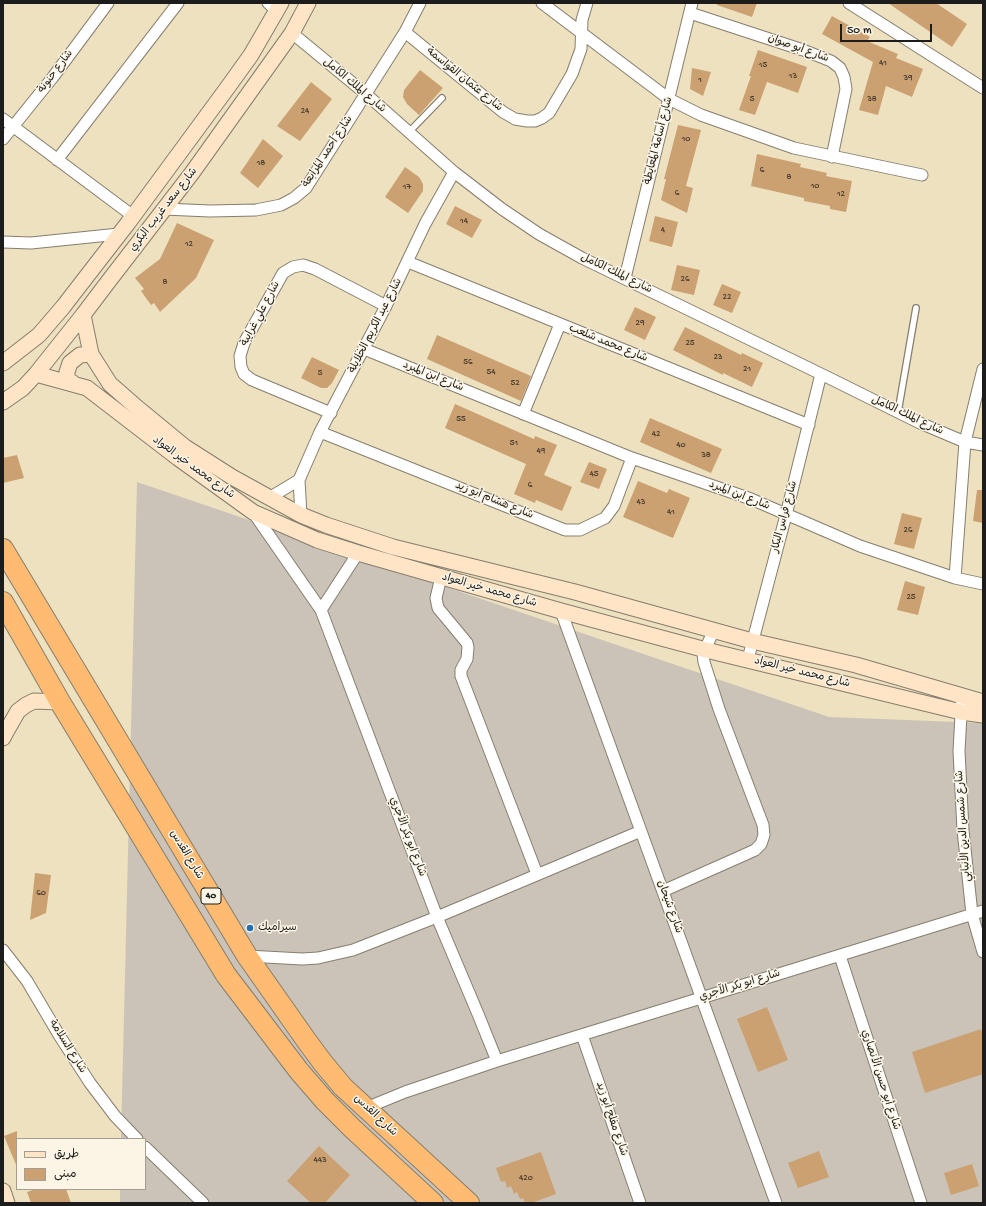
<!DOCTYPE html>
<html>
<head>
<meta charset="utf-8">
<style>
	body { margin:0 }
	#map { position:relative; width:986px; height:1206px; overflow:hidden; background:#eee1c0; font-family:"Gochi Hand","Playpen Sans Arabic",sans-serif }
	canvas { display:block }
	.frame { position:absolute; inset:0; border:4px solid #1c1c1c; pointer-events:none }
	.legend { position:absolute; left:16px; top:1138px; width:130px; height:52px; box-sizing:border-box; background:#fcf5e5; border:1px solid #a29e95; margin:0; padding:5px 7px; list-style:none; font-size:12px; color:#1c1c1c }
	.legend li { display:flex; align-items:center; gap:8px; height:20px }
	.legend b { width:20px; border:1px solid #a29e95 }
	.scale { position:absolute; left:840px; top:24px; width:92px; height:18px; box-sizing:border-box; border:2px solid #1c1c1c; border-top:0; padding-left:5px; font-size:12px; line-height:14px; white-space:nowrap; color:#1c1c1c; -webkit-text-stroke:3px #fcf5e5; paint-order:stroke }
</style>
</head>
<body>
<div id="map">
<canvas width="986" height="1206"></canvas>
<div class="frame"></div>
<ul class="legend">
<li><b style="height:5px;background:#ffe4c6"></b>طريق</li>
<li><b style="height:11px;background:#cba171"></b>مبنى</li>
</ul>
<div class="scale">50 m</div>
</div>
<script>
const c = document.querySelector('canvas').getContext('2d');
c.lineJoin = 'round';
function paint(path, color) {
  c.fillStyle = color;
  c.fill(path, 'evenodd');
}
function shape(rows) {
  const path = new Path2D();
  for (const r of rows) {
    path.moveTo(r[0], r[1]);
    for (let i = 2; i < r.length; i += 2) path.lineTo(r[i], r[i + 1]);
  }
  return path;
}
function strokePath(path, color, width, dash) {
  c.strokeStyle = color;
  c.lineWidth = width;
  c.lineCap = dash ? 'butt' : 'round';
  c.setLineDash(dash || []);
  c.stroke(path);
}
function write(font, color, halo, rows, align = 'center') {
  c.font = font + ' "Gochi Hand","Playpen Sans Arabic",sans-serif';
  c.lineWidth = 3;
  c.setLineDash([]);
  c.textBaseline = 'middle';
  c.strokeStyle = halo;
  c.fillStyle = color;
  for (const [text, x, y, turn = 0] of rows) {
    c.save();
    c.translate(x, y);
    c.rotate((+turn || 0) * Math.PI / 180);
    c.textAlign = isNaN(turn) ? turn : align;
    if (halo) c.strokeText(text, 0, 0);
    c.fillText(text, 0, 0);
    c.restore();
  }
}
paint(shape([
	[137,482,829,717,983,723,983,1203,120,1203,120,1189,145,1189,145,1139,121,1139]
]), '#cbc3b8');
paint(shape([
	[717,3,757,3,752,17,717,5],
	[888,3,936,3,967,24,952,47],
	[832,16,870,37,867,41,898,54,896,58,923,69,912,97,886,86,878,115,859,110,873,62,822,34],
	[758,50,807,67,798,93,767,82,755,115,739,110,751,76,749,76],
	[692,68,711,72,703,96,690,89],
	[420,70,443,88,419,115,407,104,403,97,404,90],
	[311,82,332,99,300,141,277,126],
	[678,125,701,130,686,186,693,188,687,213,661,200,666,179,664,179],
	[263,139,283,156,258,188,240,173],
	[757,154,801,164,800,167,827,173,826,176,852,181,846,212,830,209,830,206,804,201,804,198,751,186],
	[405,167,419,177,423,184,423,191,408,213,385,197],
	[455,206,482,220,472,238,446,224],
	[655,216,678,222,672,247,649,241],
	[177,223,214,240,196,278,160,312,154,303,151,305,141,291,144,289,135,278,160,259],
	[677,265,700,270,694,295,671,290],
	[722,284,741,292,732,313,713,305],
	[635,307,656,317,645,340,624,330],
	[685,327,741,355,742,353,763,363,752,387,723,373,723,375,673,350],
	[437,335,531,376,521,401,427,359],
	[312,357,339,370,332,383,327,388,321,388,301,378],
	[455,404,534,439,535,436,557,445,544,475,572,487,562,511,536,500,535,503,514,494,526,464,445,428],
	[650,418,722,449,711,473,640,442],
	[17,455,24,478,3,483,3,458],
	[589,462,607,469,599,489,580,482],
	[638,481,667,493,669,489,690,498,673,538,623,517],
	[977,490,983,490,983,523,973,521],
	[902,513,922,518,914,549,894,544],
	[905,581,925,587,918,615,897,610],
	[35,873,51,875,46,913,30,920],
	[767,1007,788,1060,758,1072,737,1019],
	[981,1029,983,1035,983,1074,925,1093,912,1052],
	[17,1131,17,1167,4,1136],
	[319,1146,350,1175,325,1203,311,1203,287,1181],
	[819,1151,829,1177,798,1188,788,1163],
	[541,1152,556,1194,531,1203,525,1203,523,1198,520,1199,517,1192,514,1194,511,1186,507,1188,505,1181,501,1182,496,1168],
	[972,1164,979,1186,951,1195,944,1173],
	[36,1189,66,1189,71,1203,31,1203,27,1192]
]), '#cba171');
const lane = shape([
	[409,132,442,98],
	[898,412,916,308]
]);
const street = shape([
	[268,3,277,11],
	[542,3,669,99,701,115,794,148,922,175],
	[849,3,983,88],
	[690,13,803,50,831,61,840,68,844,77,846,89,832,157],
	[405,32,503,112,515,119,527,121,535,121,542,118,549,113,572,74,581,49,582,20,587,3],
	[292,33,366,94,454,172,502,209,539,234,582,258,821,374,920,423,965,442,983,445],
	[3,119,133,216],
	[3,139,53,77,108,3],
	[57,160,178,3],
	[164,209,210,211,256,210,281,205,294,198,306,188,405,32,420,3],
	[3,242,31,243,119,234],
	[408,262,809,425],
	[625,278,692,3],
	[364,349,632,458,751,499,860,546,955,578,983,584],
	[331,413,252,380,244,374,241,367,240,356,244,343,283,273,293,267,303,265,315,269,386,306],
	[523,414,560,324],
	[320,432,565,530,580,530,605,518,614,506,632,458],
	[269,498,299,480],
	[253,512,321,610,437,917,478,1014,497,1061],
	[301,515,299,480,320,432,386,306,425,224,454,172],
	[441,577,436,598,438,608,467,643,468,647,467,659,461,670,461,676,537,874],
	[955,578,965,442,983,369],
	[321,610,358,553],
	[561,611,776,1203],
	[748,659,786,515,821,374],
	[962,697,959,751,963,830,972,914,983,952],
	[663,891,744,855,755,850,761,844,764,835,763,825,719,709,704,662,703,654,714,630],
	[3,950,27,981,59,1035,90,1083,115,1116,137,1139],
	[247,956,302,959,318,958,353,950,437,917,641,831],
	[840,956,921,1203],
	[582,1035,640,1203],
	[366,1108,405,1092,497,1061,983,911],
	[145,1147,203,1203]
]);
const secondary = shape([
	[83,315,91,354,110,384,134,405,185,447,232,477,301,515,326,525,393,547,575,592,752,641,856,665,983,702],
	[3,363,39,335,63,307,128,223,228,87,251,55,281,3],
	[36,374,87,388,178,458,253,512,317,540,358,553,561,611,706,650,961,712,983,715],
	[73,383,68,380,67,376,67,372,70,363,80,355,91,354],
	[3,402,23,388,36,374,83,315,108,282,192,173,292,33,308,3],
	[3,738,6,732,18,711,26,705,34,701,60,702],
	[3,1191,7,1203]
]);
const highway = shape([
	[3,549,247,956,306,1040,323,1063,343,1087,469,1203],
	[3,602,60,702,226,975,299,1071,325,1101,353,1129,433,1203]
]);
strokePath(lane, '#857e6e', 8);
strokePath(street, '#857e6e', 13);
strokePath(secondary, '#857e6e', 17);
strokePath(highway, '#857e6e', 22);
strokePath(lane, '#fff', 5.5);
strokePath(street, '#fff', 11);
strokePath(secondary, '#ffe4c6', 15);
strokePath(highway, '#febb71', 20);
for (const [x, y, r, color] of [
	[250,928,4,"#1f6fb2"]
]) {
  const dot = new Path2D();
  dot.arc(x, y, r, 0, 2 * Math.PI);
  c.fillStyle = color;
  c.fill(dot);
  strokePath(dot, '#fcf5e5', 1.5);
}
write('9px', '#483d31', null, [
	["41",883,64],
	["15",763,66],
	["13",793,77],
	["39",908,79],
	["1",700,81],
	["5",752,100],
	["38",872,100],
	["24",305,112],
	["10",686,140],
	["18",261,164],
	["6",762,171],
	["8",789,178],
	["10",815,187],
	["17",407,188],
	["6",677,194],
	["12",841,195],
	["14",464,222],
	["4",663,231],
	["12",189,245],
	["26",685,280],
	["8",165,283],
	["22",727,298],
	["29",640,324],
	["25",690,344],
	["23",718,358],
	["56",468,363],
	["21",747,370],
	["54",491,373],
	["5",320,374],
	["52",515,384],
	["55",461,420],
	["42",656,435],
	["51",514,444],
	["40",681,446],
	["49",541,452],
	["38",706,456],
	["45",594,475],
	["6",530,486],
	["43",641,503],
	["41",671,513],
	["26",908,531],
	["25",911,598],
	["60",41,894],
	["443",320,1161],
	["420",526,1179]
]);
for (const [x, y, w] of [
	[211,896,20]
]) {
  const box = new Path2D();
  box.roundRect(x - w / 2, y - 8, w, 16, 3);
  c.fillStyle = '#fcf5e5';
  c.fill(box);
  strokePath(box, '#1c1c1c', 1);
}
write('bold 10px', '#1c1c1c', null, [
	["40",211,896]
]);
write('11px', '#1c1c1c', '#fcf5e5', [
	["شارع أبو صوان",798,49,20],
	["شارع حنونة",56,72,-53],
	["شارع عثمان القواسمة",464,80,39],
	["شارع الملك الكامل",354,86,40],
	["شارع أسامة المعايطة",659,141,-76],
	["شارع أحمد المرابعة",328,152,-57],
	["شارع سعد غريب البكري",164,210,-52],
	["شارع الملك الكامل",616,274,26],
	["شارع علي غرايبة",261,314,-62],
	["شارع عبد الكريم الخلايلة",376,326,-63],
	["شارع محمد شلعب",608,344,22],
	["شارع ابن المبرد",433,377,22],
	["شارع الملك الكامل",907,416,25],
	["شارع محمد خير العواد",193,468,36],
	["شارع ابن المبرد",739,496,21],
	["شارع هشام أبو زيد",494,501,22],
	["شارع فراس البكار",785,517,-75],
	["شارع محمد خير العواد",489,591,16],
	["شارع محمد خير العواد",802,673,14],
	["شارع شمس الدين الأنبابي",964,826,-94],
	["شارع ابو بكر الآجري",407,837,69],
	["شارع القدس",186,855,59],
	["شارع شيحان",669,907,70],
	["شارع ابو بكر الآجري",740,986,-17],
	["شارع السلامة",67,1047,58],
	["شارع أبو حسن الأنصاري",880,1080,72],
	["شارع القدس",375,1116,43],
	["شارع مفلح أبو زيد",611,1119,71]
]);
write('11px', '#1c1c1c', '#fcf5e5', [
	["سيراميك",258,928]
], 'left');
</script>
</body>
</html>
